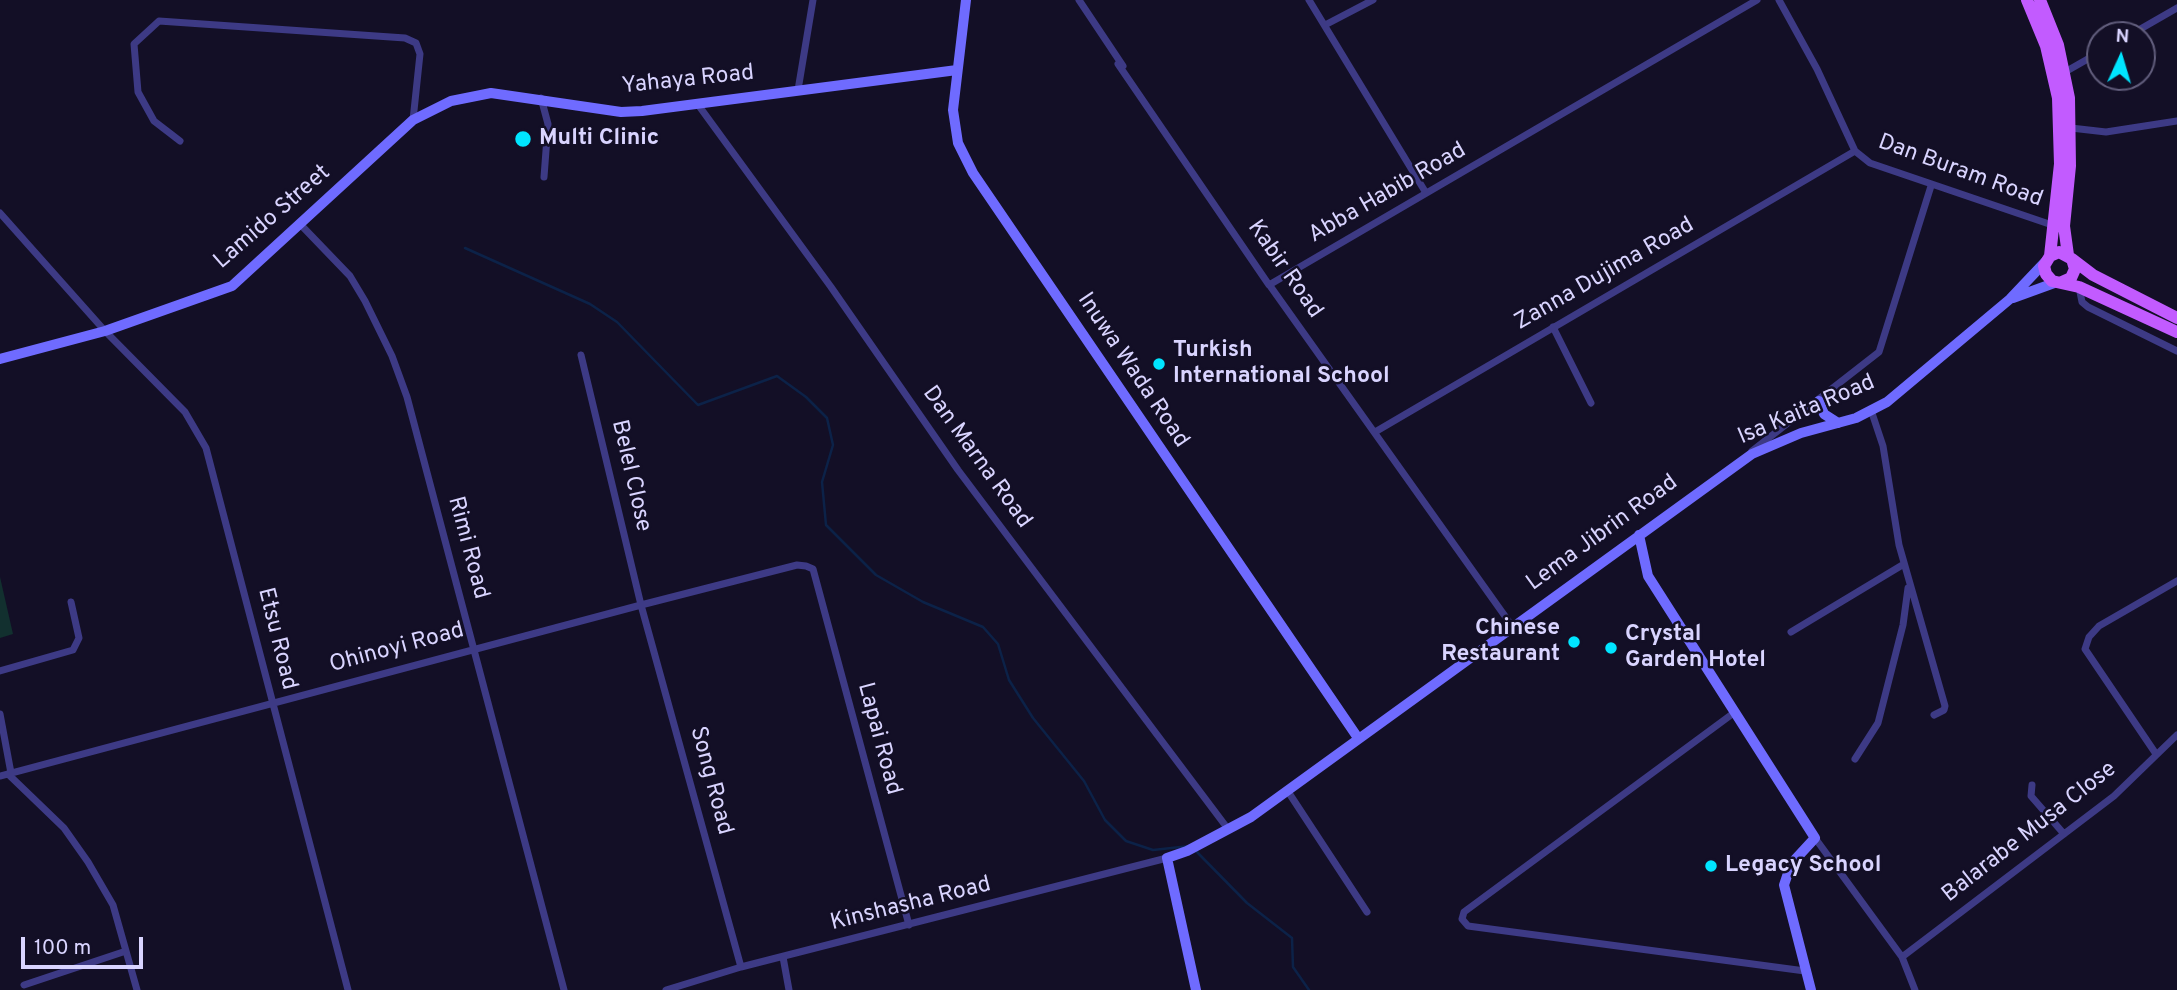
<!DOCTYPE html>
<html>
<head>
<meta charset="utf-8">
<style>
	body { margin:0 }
	#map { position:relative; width:2177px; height:990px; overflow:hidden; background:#130f26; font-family:Overpass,sans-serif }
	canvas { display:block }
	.north { position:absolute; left:2086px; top:21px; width:70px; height:70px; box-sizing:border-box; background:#130f26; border:2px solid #625e7d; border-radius:50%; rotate:4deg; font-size:19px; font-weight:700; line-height:28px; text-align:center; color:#d9d4ff }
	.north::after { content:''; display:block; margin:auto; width:24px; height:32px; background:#00e5ff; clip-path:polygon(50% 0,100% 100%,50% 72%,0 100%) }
	.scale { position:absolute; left:21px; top:937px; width:122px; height:32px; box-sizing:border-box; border:4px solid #d9d4ff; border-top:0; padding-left:9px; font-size:21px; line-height:24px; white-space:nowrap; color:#d9d4ff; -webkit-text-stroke:5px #130f26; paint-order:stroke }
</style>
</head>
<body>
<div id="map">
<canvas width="2177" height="990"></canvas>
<div class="north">N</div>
<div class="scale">100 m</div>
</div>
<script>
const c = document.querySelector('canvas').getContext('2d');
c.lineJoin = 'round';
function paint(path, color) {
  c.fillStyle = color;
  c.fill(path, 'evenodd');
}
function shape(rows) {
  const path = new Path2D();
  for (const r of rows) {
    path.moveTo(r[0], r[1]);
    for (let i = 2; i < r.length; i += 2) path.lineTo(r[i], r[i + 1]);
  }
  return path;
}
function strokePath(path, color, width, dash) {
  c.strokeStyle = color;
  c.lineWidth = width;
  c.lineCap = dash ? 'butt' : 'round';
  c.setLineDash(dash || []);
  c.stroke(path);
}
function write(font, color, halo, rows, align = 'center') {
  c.font = font + ' Overpass,sans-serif';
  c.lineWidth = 5;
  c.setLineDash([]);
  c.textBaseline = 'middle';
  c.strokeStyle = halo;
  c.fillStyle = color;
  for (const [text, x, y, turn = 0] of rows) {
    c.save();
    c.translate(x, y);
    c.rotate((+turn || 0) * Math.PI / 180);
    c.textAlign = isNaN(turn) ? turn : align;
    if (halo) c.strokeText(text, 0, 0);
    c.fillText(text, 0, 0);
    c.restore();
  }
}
paint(shape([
	[0,577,13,634,0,638]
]), '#12302f');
strokePath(shape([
	[465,248,590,304,617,322,698,405,777,376,806,397,827,418,833,445,822,482,826,525,876,575,923,602,983,627,998,644,1009,680,1033,718,1084,781,1105,820,1126,841,1153,850,1190,846],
	[1195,850,1247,903,1292,938,1293,967,1309,990]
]), '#0c2248', 2.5);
strokePath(shape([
	[1079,0,1123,66],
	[1309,0,1426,193],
	[1779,0,1817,69,1855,151,1870,163,2055,226],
	[1325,25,1373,0],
	[2130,35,2177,8],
	[1118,64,1269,285,1757,0],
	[2065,72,2100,52],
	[798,90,813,0],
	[541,98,548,124,544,177],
	[699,106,831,287,958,470,1228,829],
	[2071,128,2106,132,2177,121],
	[180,141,154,121,138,92,134,44,159,21,405,38,416,43,420,54,413,120],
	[0,213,105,331,185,412,206,448,348,990],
	[300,224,350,276,365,301,392,356,407,397,564,990],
	[1268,283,1512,626],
	[2079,287,2082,302,2088,307,2177,351],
	[1553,327,1591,403],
	[581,355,641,605,741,967],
	[1871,410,1883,446,1899,545,1945,706,1944,710,1934,715],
	[1375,432,1855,151],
	[1752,451,1879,352,1931,186],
	[1791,632,1904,564],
	[0,671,73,650,79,638,71,602],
	[1735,712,1464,912,1462,919,1468,926,1805,971],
	[0,714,11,773],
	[2156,754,2085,649,2089,637,2099,626,2177,581],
	[1855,759,1878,723,1903,625,1908,588],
	[8,774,64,828,88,862,113,905,137,990],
	[0,776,641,605,797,565,806,566,813,569,909,925],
	[2032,785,2031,796,2064,834],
	[1287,790,1367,912],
	[1815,838,1902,957,1915,990],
	[783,957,789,990],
	[1902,957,2114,796,2177,735],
	[24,985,126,951],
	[666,990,741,967,1167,858]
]), '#3d3a85', 7);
strokePath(shape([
	[966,0,953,110,958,143,973,173,1358,738],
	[2013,298,2057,282],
	[0,359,105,331,232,286,413,120,451,101,491,93,621,112,642,111,957,70],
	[1819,401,1824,414,1838,423],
	[1639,535,1648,576,1815,838,1791,864,1784,885,1811,990],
	[1196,990,1167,858,1187,851,1251,817,1752,454,1801,433,1856,418,1887,402,2010,299,2046,261]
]), '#6f6bff', 10);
strokePath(shape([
	[2027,0,2046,46,2058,98,2060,164,2050,256],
	[2040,0,2058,45,2069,98,2070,166,2064,226,2068,255],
	[2072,259,2093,275,2177,318],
	[2062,282,2071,278,2075,269,2072,259,2059,252,2050,256,2044,266,2046,274,2052,281,2079,287,2177,332]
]), '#c25bff', 12);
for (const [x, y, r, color] of [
	[523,139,9,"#00e5ff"],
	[1159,364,7,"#00e5ff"],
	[1574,642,7,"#00e5ff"],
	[1611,648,7,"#00e5ff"],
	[1711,866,7,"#00e5ff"]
]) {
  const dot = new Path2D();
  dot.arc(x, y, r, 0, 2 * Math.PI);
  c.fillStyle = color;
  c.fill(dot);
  strokePath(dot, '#130f26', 2.5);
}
write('23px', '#d9d4ff', '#130f26', [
	["Yahaya Road",688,81,-6],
	["Dan Buram Road",1960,172,20],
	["Abba Habib Road",1388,194,-30],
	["Lamido Street",273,218,-41],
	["Kabir Road",1284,270,55],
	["Zanna Dujima Road",1605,275,-30],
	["Inuwa Wada Road",1132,371,56],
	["Isa Kaita Road",1807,411,-23],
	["Dan Marna Road",976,458,54],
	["Belel Close",630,476,77],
	["Lema Jibrin Road",1603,534,-36],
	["Rimi Road",467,548,75],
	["Etsu Road",276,639,76],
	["Ohinoyi Road",397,649,-15],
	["Lapai Road",878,739,75],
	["Song Road",710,781,75],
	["Balarabe Musa Close",2030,833,-38],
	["Kinshasha Road",911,905,-14]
]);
write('bold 23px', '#d9d4ff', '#130f26', [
	["Multi Clinic",539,139],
	["Turkish",1173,351],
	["International School",1173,377],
	["Chinese",1560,629,"right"],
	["Restaurant",1560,655,"right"],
	["Crystal",1625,635],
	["Garden Hotel",1625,661],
	["Legacy School",1725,866]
], 'left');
</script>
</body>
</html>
